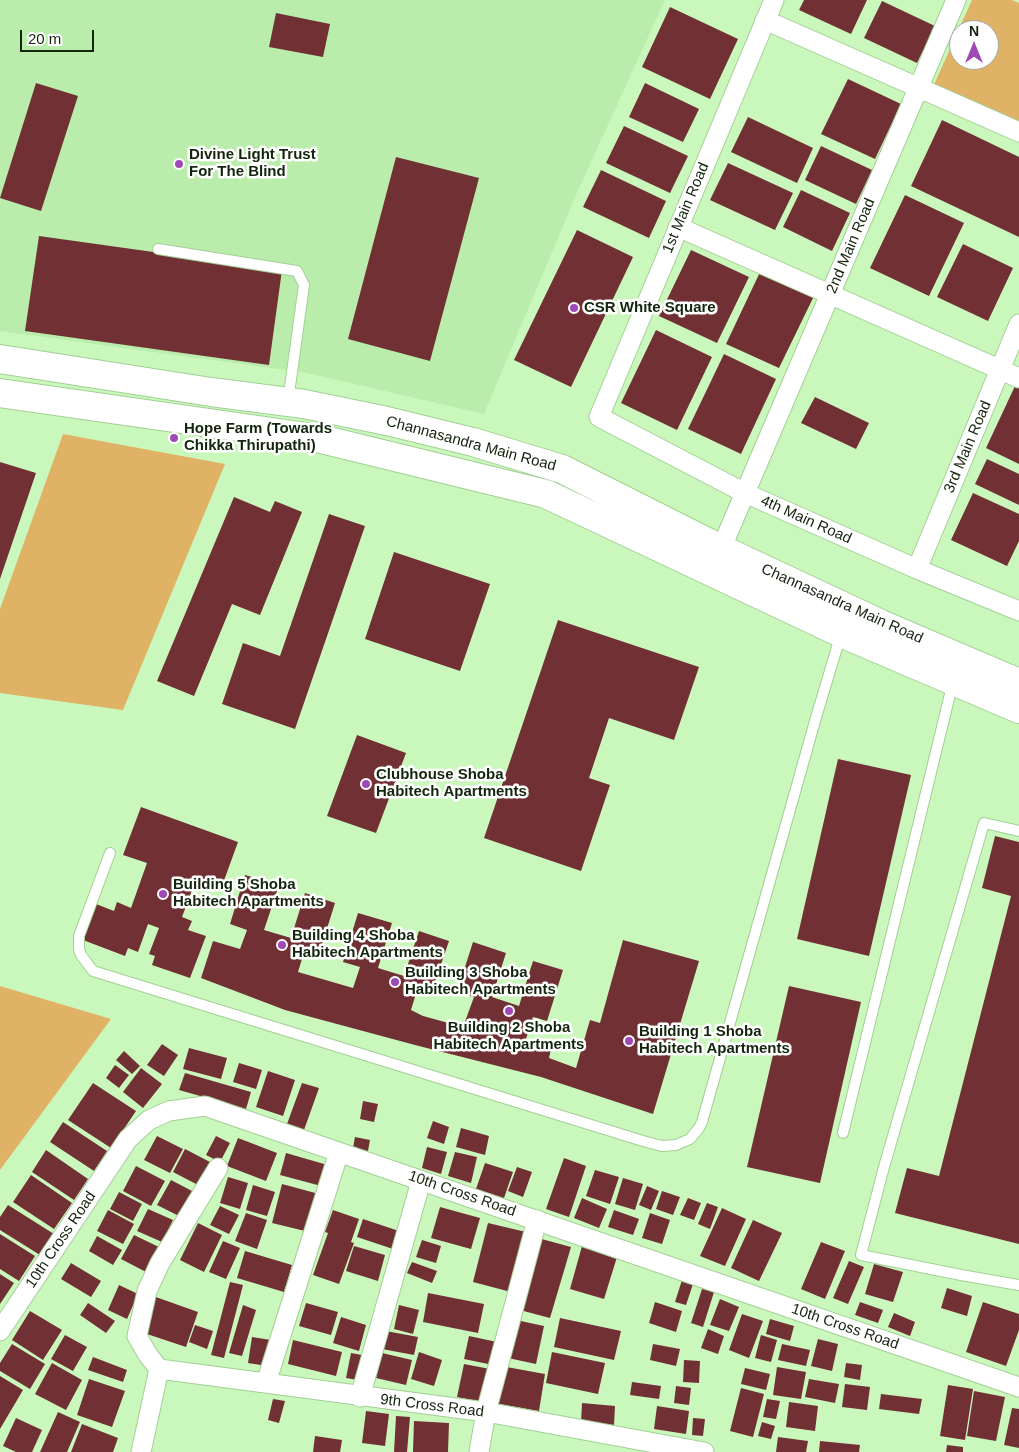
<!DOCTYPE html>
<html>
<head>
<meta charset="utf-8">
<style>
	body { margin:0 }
	#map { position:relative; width:1019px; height:1452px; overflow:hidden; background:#caf8bc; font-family:Helvetica,sans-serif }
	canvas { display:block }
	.north { position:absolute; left:949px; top:20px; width:50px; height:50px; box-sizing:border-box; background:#fff; border:1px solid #a1a89f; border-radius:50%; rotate:0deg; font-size:14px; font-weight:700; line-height:20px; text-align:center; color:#14250e }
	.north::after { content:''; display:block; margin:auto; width:18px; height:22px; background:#9f49b7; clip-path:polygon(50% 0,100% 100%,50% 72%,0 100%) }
	.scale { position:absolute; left:20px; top:30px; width:74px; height:22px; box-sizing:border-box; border:2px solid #14250e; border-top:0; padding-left:6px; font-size:15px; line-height:18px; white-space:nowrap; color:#14250e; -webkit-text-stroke:4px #fff; paint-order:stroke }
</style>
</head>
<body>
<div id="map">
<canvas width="1019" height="1452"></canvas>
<div class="north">N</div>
<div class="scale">20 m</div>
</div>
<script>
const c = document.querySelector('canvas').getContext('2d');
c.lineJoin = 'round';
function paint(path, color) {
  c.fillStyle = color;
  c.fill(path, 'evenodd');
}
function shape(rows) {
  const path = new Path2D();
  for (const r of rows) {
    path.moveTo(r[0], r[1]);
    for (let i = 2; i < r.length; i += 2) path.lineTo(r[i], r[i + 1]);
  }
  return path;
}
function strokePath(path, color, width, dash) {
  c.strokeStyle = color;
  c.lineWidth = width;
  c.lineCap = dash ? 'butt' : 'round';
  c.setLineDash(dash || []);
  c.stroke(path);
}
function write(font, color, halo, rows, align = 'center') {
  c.font = font + ' Helvetica,sans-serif';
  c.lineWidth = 5;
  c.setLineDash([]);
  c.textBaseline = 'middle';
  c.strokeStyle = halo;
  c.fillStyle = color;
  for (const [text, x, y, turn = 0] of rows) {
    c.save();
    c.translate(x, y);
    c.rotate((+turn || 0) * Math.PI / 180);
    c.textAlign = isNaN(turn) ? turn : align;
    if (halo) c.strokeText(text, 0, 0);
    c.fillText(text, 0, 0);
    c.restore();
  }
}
paint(shape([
	[0,0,665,0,576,195,484,414,307,373,0,331]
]), '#baedab');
paint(shape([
	[972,0,1012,0,1019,3,1019,129,932,89],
	[959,30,989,30,989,60,959,60],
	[63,434,225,464,123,710,0,693,0,609],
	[0,986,111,1019,0,1170]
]), '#e0b266');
paint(shape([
	[804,0,867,0,851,34,799,10],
	[882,1,935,26,917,63,864,38],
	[670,7,738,39,710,99,642,67],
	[276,13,330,24,323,57,269,47],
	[848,79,901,104,875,159,821,134],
	[36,83,78,96,41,211,0,198],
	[645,83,699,109,683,142,629,117],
	[748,117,813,148,797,183,731,152],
	[942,120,1019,157,1019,237,911,186],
	[624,126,688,156,670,193,606,163],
	[821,146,872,170,856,204,805,180],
	[396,157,479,178,430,361,348,339],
	[728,163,793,193,775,230,710,200],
	[601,170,666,201,649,238,583,207],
	[801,190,850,213,832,251,783,227],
	[905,195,964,223,929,296,870,268],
	[577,230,633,257,571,387,514,360],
	[39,236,282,270,269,365,25,331],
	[963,244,1013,268,988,321,937,297],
	[691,250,749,277,717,343,659,316],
	[761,270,814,296,779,368,726,344],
	[656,330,712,357,677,430,621,403],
	[724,354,776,379,741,454,688,429],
	[1015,386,1019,388,1019,464,986,448],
	[815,397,869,423,856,449,801,423],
	[987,459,1019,474,1019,505,975,484],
	[0,462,36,473,0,579],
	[973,493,1019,514,1019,541,1007,566,951,540],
	[234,497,270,512,275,501,302,512,260,615,232,604,194,696,157,681],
	[329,514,365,526,295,729,222,704,243,643,280,656],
	[394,552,490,584,460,671,365,639],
	[558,620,699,667,674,740,609,718,589,778,610,785,581,871,484,838],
	[357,735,406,753,376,833,327,816],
	[838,759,911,775,869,956,797,939],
	[141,807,238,842,222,886,197,877,182,917,192,921,188,930,206,936,190,978,152,965,155,956,149,954,159,928,148,924,138,952,128,948,125,956,83,940,96,904,114,911,117,902,131,908,147,863,123,855],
	[995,836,1019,842,1019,1244,895,1213,907,1168,939,1176,1011,896,982,888],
	[245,875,279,885,264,930,291,938,305,893,335,903,319,954,305,949,298,972,353,988,360,967,343,962,358,913,392,923,378,968,404,976,419,931,449,941,432,991,418,987,411,1010,423,1016,463,1027,474,997,457,992,473,942,506,953,492,997,519,1006,533,961,563,970,547,1021,533,1017,526,1039,552,1045,549,1058,576,1068,590,1020,600,1023,623,940,699,961,653,1114,541,1077,415,1045,285,1010,201,978,213,941,240,949,247,930,230,924],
	[789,986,861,1002,820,1183,747,1167],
	[162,1044,178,1055,164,1076,147,1065],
	[189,1048,227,1058,221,1079,183,1069],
	[124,1051,140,1066,132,1074,116,1060],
	[239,1063,262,1070,256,1089,233,1082],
	[115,1065,129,1075,119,1088,106,1078],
	[141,1068,162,1084,143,1108,123,1092],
	[268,1071,295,1080,283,1116,256,1107],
	[185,1073,251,1092,246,1109,179,1090],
	[93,1083,136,1111,111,1148,68,1120],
	[302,1083,319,1088,304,1130,287,1124],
	[363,1101,378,1104,374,1122,360,1119],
	[433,1121,449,1127,444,1144,427,1138],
	[63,1122,107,1151,94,1171,50,1142],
	[461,1128,489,1136,485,1155,456,1147],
	[157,1136,183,1149,170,1173,144,1160],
	[216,1136,230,1143,220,1162,206,1155],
	[355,1137,370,1140,368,1151,353,1148],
	[238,1138,277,1153,266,1181,227,1166],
	[427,1147,447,1152,441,1174,422,1168],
	[185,1149,210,1162,198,1185,173,1172],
	[46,1150,88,1179,74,1200,32,1172],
	[455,1152,477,1157,471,1183,448,1176],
	[286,1153,331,1166,325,1187,280,1175],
	[564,1158,586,1166,569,1217,546,1209],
	[485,1163,513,1172,504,1198,476,1189],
	[136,1166,165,1181,151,1206,123,1191],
	[517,1167,532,1172,523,1197,508,1191],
	[595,1170,619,1177,610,1204,586,1196],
	[31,1175,72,1203,54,1229,13,1202],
	[228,1177,248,1183,240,1209,220,1203],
	[623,1178,643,1184,635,1210,615,1204],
	[171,1180,194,1192,181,1217,157,1205],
	[282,1184,319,1194,309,1232,272,1223],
	[253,1185,275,1192,267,1216,246,1210],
	[647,1186,659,1191,651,1210,639,1205],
	[662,1191,680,1197,673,1215,656,1209],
	[119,1192,142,1204,133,1221,110,1209],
	[582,1198,607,1209,599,1228,574,1218],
	[688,1198,701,1203,694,1220,680,1215],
	[707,1203,718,1207,710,1229,698,1224],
	[8,1205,54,1234,40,1255,0,1230,0,1217],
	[220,1206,239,1215,229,1234,210,1225],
	[440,1207,480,1218,471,1249,431,1238],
	[722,1208,746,1219,725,1266,700,1256],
	[148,1209,173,1220,162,1242,137,1231],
	[108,1210,134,1224,123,1244,97,1231],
	[333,1210,359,1219,351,1242,354,1243,339,1284,313,1275,328,1233,325,1232],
	[614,1210,639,1219,633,1235,608,1227],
	[246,1213,267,1220,257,1249,235,1241],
	[650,1213,670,1220,662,1244,642,1238],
	[363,1219,405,1233,399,1251,357,1237],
	[753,1220,782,1233,759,1281,731,1268],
	[198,1223,222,1235,204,1272,180,1260],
	[488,1223,526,1232,511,1292,473,1282],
	[0,1234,35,1256,19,1281,0,1269],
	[134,1235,161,1248,148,1273,121,1259],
	[97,1236,122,1250,113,1265,89,1251],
	[538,1238,571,1247,550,1318,516,1309],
	[422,1240,441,1246,436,1263,416,1257],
	[223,1241,240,1248,226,1279,209,1272],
	[821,1242,845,1251,825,1299,801,1289],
	[354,1246,385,1255,378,1281,346,1271],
	[582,1246,617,1257,604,1299,570,1289],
	[245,1251,292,1265,284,1292,237,1278],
	[849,1261,864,1267,848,1304,833,1298],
	[412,1262,437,1271,432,1283,407,1273],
	[71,1263,101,1281,91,1297,61,1279],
	[874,1264,903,1272,893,1302,865,1294],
	[0,1274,14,1283,0,1304],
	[682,1280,693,1284,686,1305,675,1302],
	[230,1282,243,1285,224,1358,211,1355],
	[119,1285,138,1294,127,1319,108,1310],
	[947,1288,972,1296,967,1316,941,1308],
	[702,1289,714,1292,703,1327,691,1323],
	[428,1293,484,1304,478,1333,423,1322],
	[153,1296,198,1312,186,1347,141,1332],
	[720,1299,739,1307,729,1331,710,1325],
	[655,1302,682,1311,676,1332,649,1323],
	[860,1302,883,1310,878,1323,855,1315],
	[983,1302,1019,1314,1019,1330,1006,1366,966,1352],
	[88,1303,115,1321,106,1333,80,1315],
	[306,1303,338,1312,331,1335,299,1326],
	[243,1305,256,1310,242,1356,229,1353],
	[399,1305,419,1310,413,1334,394,1329],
	[30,1311,62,1330,43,1360,12,1340],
	[894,1313,915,1322,910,1336,888,1327],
	[742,1314,763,1321,749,1358,729,1350],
	[341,1317,366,1325,359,1351,333,1343],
	[560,1318,621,1331,614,1360,554,1347],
	[770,1319,794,1326,790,1341,766,1334],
	[516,1320,544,1326,536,1364,508,1358],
	[195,1325,213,1331,207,1349,189,1342],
	[708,1329,724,1336,718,1354,701,1348],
	[386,1331,418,1337,414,1355,382,1349],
	[65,1335,87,1347,73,1371,51,1359],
	[761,1335,777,1340,771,1362,755,1358],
	[469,1336,497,1342,493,1365,464,1359],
	[252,1337,271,1340,267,1366,248,1363],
	[818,1339,838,1344,832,1371,811,1366],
	[293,1340,342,1352,336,1376,288,1364],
	[12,1344,45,1364,30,1389,0,1371,0,1363],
	[653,1344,680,1349,676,1366,650,1360],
	[782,1344,810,1350,806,1366,778,1360],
	[419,1352,442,1360,434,1386,411,1379],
	[552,1352,605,1363,598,1394,546,1383],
	[351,1353,362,1355,358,1380,346,1378],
	[382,1353,412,1360,406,1385,376,1378],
	[93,1357,127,1370,123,1382,88,1370],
	[684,1360,700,1361,699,1383,683,1382],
	[52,1363,82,1380,66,1410,35,1394],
	[846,1363,862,1365,860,1380,844,1377],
	[464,1364,490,1369,483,1402,457,1397],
	[501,1366,545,1374,539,1411,494,1403],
	[777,1367,806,1372,801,1399,773,1395],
	[745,1368,770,1374,766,1390,741,1384],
	[0,1376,23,1390,0,1429],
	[89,1379,125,1391,112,1427,77,1415],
	[809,1379,839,1384,835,1403,805,1397],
	[632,1382,661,1386,659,1399,630,1395],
	[845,1384,870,1387,867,1410,842,1407],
	[948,1385,973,1389,965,1440,940,1436],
	[676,1386,691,1388,689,1405,674,1403],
	[741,1388,764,1394,753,1437,730,1431],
	[974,1391,1005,1397,996,1441,967,1436],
	[881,1394,922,1399,919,1414,879,1409],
	[273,1399,285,1401,279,1423,268,1420],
	[767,1399,780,1401,776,1419,763,1417],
	[789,1402,818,1406,815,1431,786,1427],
	[582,1403,615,1406,614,1425,581,1423],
	[657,1406,689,1411,686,1434,654,1429],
	[1012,1408,1019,1409,1019,1448,1004,1445],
	[366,1411,389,1414,385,1446,362,1443],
	[58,1412,80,1422,67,1452,40,1452],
	[396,1416,410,1417,407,1452,394,1452],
	[16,1418,42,1430,32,1452,16,1452,3,1446],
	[693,1418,705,1419,703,1436,692,1435],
	[414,1421,449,1423,448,1452,413,1452],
	[762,1422,775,1426,771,1439,758,1436],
	[82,1424,118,1438,113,1452,71,1452],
	[315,1436,342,1440,340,1452,313,1452],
	[778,1437,808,1441,806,1452,776,1452],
	[820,1441,860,1445,859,1452,819,1452],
	[947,1445,963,1447,963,1452,946,1452]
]), '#713034');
const service = shape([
	[158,249,297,271,304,285,288,401],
	[1019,831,984,823,884,1167,861,1255,961,1275,1019,1285],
	[110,853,79,936,79,949,81,955,93,971,643,1141,662,1146,676,1145,690,1139,699,1128,702,1122,815,721,841,634],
	[843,1133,953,682]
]);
const minor = shape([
	[774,0,599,417,745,493,917,569,1019,611],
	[765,20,1019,132],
	[678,227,1019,378],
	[721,549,956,0],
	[917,569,1019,324],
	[0,1331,128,1139,149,1120,169,1111,205,1106,1019,1387],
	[159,1369,486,1412,704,1452],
	[159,1369,148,1355,137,1336,147,1291,160,1263,218,1168],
	[266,1383,339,1152],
	[360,1397,421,1181],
	[141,1452,159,1369],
	[479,1452,486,1412,537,1220]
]);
const secondary = shape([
	[0,359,211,392,304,404,387,421,473,442,562,469,721,549,881,624,1019,683],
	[0,393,321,439,546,494,841,633,1019,709]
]);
strokePath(service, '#a2cf95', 12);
strokePath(minor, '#a2cf95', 21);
strokePath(secondary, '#a2cf95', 30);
strokePath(service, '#fff', 10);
strokePath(minor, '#fff', 19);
strokePath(secondary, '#fff', 28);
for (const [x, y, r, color] of [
	[179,164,5,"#9f49b7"],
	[574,308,5,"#9f49b7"],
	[174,438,5,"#9f49b7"],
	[366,784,5,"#9f49b7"],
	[163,894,5,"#9f49b7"],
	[282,945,5,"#9f49b7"],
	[395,982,5,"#9f49b7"],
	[509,1011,5,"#9f49b7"],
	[629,1041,5,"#9f49b7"]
]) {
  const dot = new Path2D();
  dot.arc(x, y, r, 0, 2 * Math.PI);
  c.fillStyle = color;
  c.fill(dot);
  strokePath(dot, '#fff', 2);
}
write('bold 15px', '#14250e', '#fff', [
	["Divine Light Trust",189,155],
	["For The Blind",189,172],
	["CSR White Square",584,308],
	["Hope Farm (Towards",184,429],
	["Chikka Thirupathi)",184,446],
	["Clubhouse Shoba",376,775],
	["Habitech Apartments",376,792],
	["Building 5 Shoba",173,885],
	["Habitech Apartments",173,902],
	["Building 4 Shoba",292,936],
	["Habitech Apartments",292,953],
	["Building 3 Shoba",405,973],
	["Habitech Apartments",405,990],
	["Building 2 Shoba",509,1028,"center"],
	["Habitech Apartments",509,1045,"center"],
	["Building 1 Shoba",639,1032],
	["Habitech Apartments",639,1049]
], 'left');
write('15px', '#14250e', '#fff', [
	["1st Main Road",686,208,-67],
	["2nd Main Road",851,246,-67],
	["Channasandra Main Road",471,444,15],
	["3rd Main Road",968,447,-67],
	["4th Main Road",806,520,24],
	["Channasandra Main Road",842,604,24],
	["10th Cross Road",462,1194,19],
	["10th Cross Road",61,1240,-56],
	["10th Cross Road",845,1327,19],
	["9th Cross Road",432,1406,7]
]);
</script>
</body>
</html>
